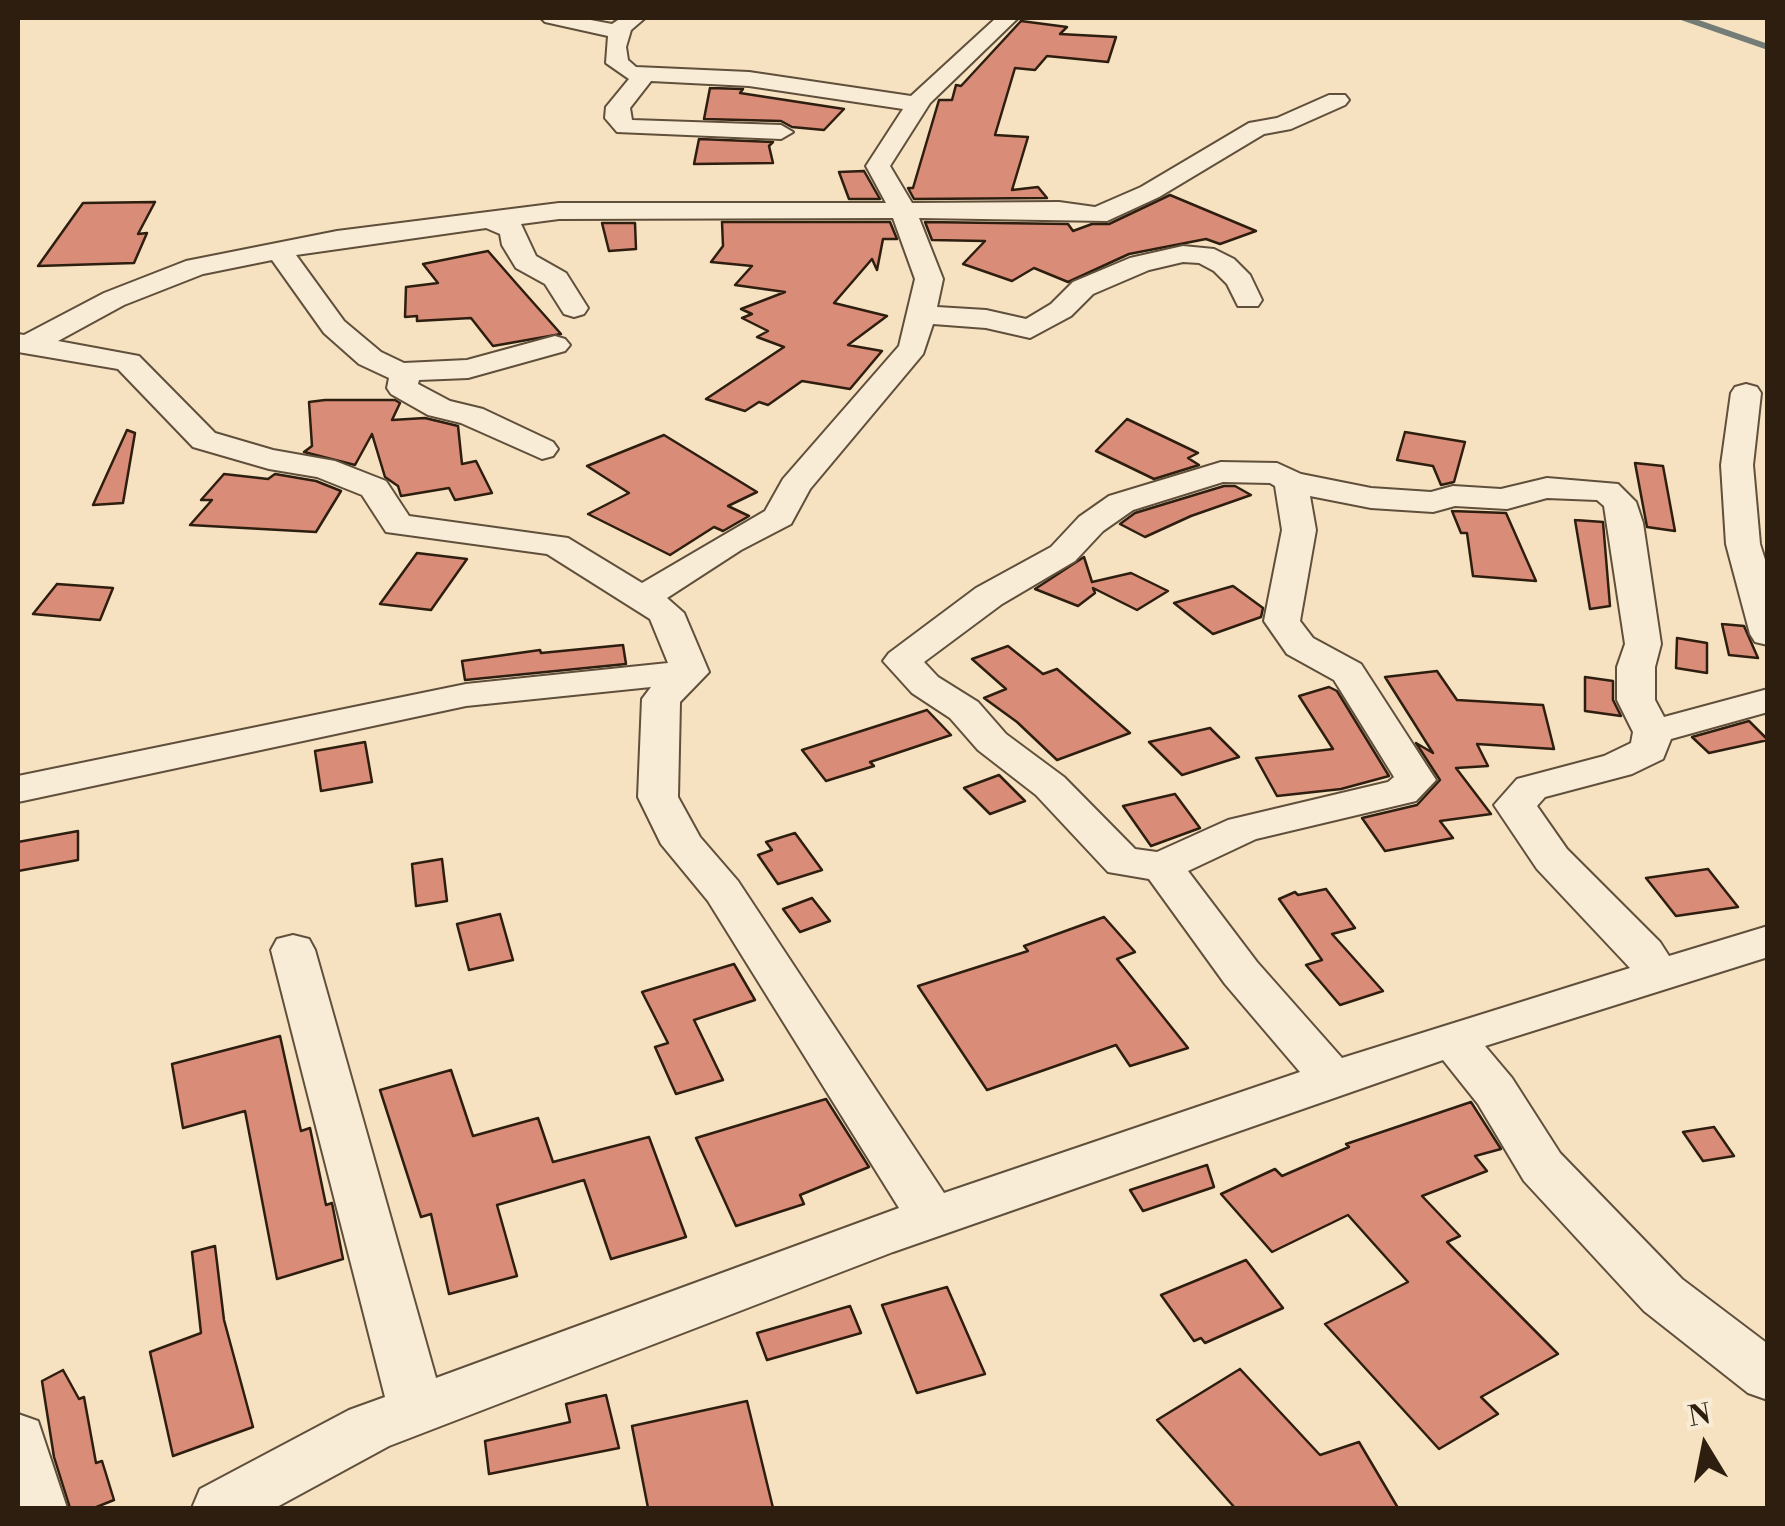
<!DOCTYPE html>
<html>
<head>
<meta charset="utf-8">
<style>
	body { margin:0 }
	#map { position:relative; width:1785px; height:1526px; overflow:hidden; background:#f6e1c0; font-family:"Libre Bodoni",serif }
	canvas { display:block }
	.frame { position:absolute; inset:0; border:20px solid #2d1e0f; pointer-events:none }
	.north { position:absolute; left:1655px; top:1396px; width:100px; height:100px; -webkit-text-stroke:8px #f9ecd6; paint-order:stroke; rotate:350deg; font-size:28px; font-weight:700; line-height:40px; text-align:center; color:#2d1e0f }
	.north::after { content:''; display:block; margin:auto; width:35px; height:45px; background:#2d1e0f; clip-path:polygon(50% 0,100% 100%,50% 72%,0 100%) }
</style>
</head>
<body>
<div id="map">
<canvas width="1785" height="1526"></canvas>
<div class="frame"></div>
<div class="north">N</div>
</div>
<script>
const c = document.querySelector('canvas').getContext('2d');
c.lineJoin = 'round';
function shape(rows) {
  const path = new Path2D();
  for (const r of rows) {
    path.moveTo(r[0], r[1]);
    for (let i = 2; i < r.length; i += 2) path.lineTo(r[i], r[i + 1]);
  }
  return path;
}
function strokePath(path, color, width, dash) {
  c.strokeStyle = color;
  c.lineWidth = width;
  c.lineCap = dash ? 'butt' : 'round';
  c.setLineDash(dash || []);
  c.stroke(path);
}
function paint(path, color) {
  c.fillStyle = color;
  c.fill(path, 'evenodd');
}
strokePath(shape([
	[1684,18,1768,47]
]), '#747c78', 6);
const building = shape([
	[1021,21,1067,27,1060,34,1116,37,1108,62,1047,56,1035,70,1015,68,995,135,1028,137,1012,190,1038,187,1047,198,914,199,908,188,913,188,939,100,952,100,956,85,961,86,1021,21],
	[710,88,743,89,740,93,844,109,824,130,792,127,781,121,704,119,710,88],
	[699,139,773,142,769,146,773,163,694,164,699,139],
	[864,171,880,199,849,199,839,172,864,171],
	[1170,195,1256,231,1220,244,1206,239,1129,254,1068,282,1034,268,1012,281,963,264,985,241,932,240,925,222,1068,224,1073,231,1092,224,1109,224,1170,195],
	[155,202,138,234,147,233,134,263,38,266,83,203,155,202],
	[722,222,890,222,897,239,883,239,877,270,872,259,834,303,887,316,848,345,882,351,850,389,802,381,768,405,759,402,745,411,706,399,784,347,757,337,768,331,742,318,752,314,741,309,785,292,735,285,752,266,711,262,723,246,722,222],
	[602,223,635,223,636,249,609,251,602,223],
	[488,251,515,282,561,334,493,346,471,318,417,321,417,316,405,317,406,287,438,283,423,264,488,251],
	[325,400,395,400,400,403,392,420,425,418,458,426,462,464,476,461,492,493,455,500,449,488,401,496,398,486,385,477,372,434,355,465,304,452,312,446,309,402,325,400],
	[1127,419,1198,453,1188,458,1199,465,1154,479,1096,451,1127,419],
	[127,430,135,433,123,503,93,505,127,430],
	[1405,432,1465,442,1454,482,1441,485,1433,466,1397,460,1405,432],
	[664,435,757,492,728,506,749,516,723,531,714,527,670,555,588,514,629,493,587,466,664,435],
	[1635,463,1663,466,1675,531,1647,527,1635,463],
	[224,474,268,479,275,474,316,481,341,491,316,532,190,525,212,500,201,500,224,474],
	[1224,486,1235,486,1251,495,1191,516,1145,537,1120,524,1135,513,1224,486],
	[1452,511,1506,513,1536,581,1473,576,1467,533,1461,533,1452,511],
	[1575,520,1603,522,1610,606,1590,609,1575,520],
	[417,553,467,559,431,610,380,604,417,553],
	[1084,557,1092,582,1131,573,1168,591,1137,610,1093,588,1095,593,1078,606,1035,589,1084,557],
	[57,584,113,588,100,620,33,614,57,584],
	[1233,586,1263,608,1261,617,1213,634,1174,603,1233,586],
	[1722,624,1744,626,1758,658,1729,655,1722,624],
	[1677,638,1707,643,1707,673,1676,668,1677,638],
	[623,645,626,664,465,680,462,661,540,650,541,653,623,645],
	[1008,646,1043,674,1057,669,1130,733,1057,760,1017,722,984,698,1006,689,972,659,1008,646],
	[1437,671,1457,700,1543,705,1554,749,1477,744,1488,766,1456,768,1491,814,1440,821,1453,838,1385,851,1362,818,1417,805,1440,780,1416,743,1433,753,1385,677,1437,671],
	[1585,677,1613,681,1613,700,1621,716,1585,711,1585,677],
	[1329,687,1337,691,1389,776,1341,789,1277,796,1256,758,1333,749,1299,696,1329,687],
	[927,710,951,735,870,762,874,766,826,781,802,750,927,710],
	[1749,721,1768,740,1709,753,1692,737,1749,721],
	[1210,728,1239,757,1182,775,1149,742,1210,728],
	[365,742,372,782,321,791,315,751,365,742],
	[999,775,1025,801,990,814,964,788,999,775],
	[1175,794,1200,828,1151,846,1123,806,1175,794],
	[78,831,78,860,18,871,18,842,78,831],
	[795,833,822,870,778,884,758,855,772,850,766,842,795,833],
	[442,859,447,901,416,906,412,864,442,859],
	[1708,869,1738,907,1676,916,1646,878,1708,869],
	[1326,889,1355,928,1332,934,1383,991,1340,1005,1306,965,1322,960,1279,899,1295,892,1298,895,1326,889],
	[812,898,830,921,800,932,783,909,812,898],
	[500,914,513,960,469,970,457,924,500,914],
	[1104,917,1135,952,1117,959,1188,1048,1130,1066,1116,1045,987,1090,918,986,1028,951,1024,946,1104,917],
	[734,964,755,1000,694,1020,723,1080,676,1094,655,1047,668,1043,642,992,734,964],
	[280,1036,301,1131,310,1128,326,1205,332,1203,343,1259,277,1279,245,1111,183,1128,172,1064,280,1036],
	[451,1070,473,1136,538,1118,553,1162,649,1137,686,1237,611,1259,584,1180,497,1205,517,1276,449,1294,431,1214,421,1217,380,1090,451,1070],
	[826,1099,869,1167,800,1195,804,1204,736,1226,696,1138,826,1099],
	[1471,1102,1501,1149,1475,1156,1487,1171,1422,1196,1460,1236,1447,1242,1558,1354,1481,1397,1498,1414,1439,1449,1325,1324,1408,1282,1348,1215,1272,1252,1221,1194,1275,1169,1282,1176,1349,1147,1346,1144,1471,1102],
	[1714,1127,1734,1156,1703,1161,1683,1132,1714,1127],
	[1207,1165,1214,1187,1143,1211,1130,1190,1207,1165],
	[215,1246,224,1320,253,1427,173,1456,150,1352,201,1333,192,1252,215,1246],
	[1246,1260,1283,1308,1205,1343,1201,1338,1194,1341,1161,1295,1246,1260],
	[947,1287,985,1374,917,1393,882,1305,947,1287],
	[850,1306,861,1333,767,1360,757,1333,850,1306],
	[1240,1369,1320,1455,1359,1442,1398,1508,1235,1508,1157,1420,1240,1369],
	[63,1370,79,1399,84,1397,96,1463,102,1461,114,1500,94,1508,70,1508,54,1457,42,1381,63,1370],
	[606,1395,619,1448,489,1474,485,1441,570,1422,566,1404,606,1395],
	[747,1401,773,1508,648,1508,632,1426,747,1401]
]);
paint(building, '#d98d78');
strokePath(building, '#2d1e0f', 2.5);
const minor = shape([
	[541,18,580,18,612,24,621,18,645,18,631,30,626,47,628,60,636,67,749,72,911,96,996,18,1018,18,930,103,890,166,912,203,1059,202,1095,207,1141,187,1249,123,1277,118,1329,95,1345,95,1349,100,1345,105,1291,129,1264,134,1159,197,1107,221,919,218,943,279,937,307,986,310,1026,319,1051,304,1073,282,1130,258,1183,246,1214,249,1234,259,1250,275,1262,300,1258,306,1238,306,1227,284,1214,271,1199,263,1183,262,1149,270,1093,294,1071,316,1030,338,986,328,933,324,923,354,810,489,791,524,741,550,667,598,684,613,709,672,680,702,678,797,700,837,738,881,944,1193,1300,1072,1225,984,1149,879,1108,872,1036,795,978,750,950,718,912,693,883,661,889,653,976,588,1051,547,1079,517,1109,496,1221,462,1277,463,1301,474,1371,488,1431,492,1453,486,1501,489,1547,478,1618,484,1636,502,1643,523,1661,644,1655,667,1655,700,1664,717,1768,689,1768,712,1671,739,1663,759,1632,774,1545,797,1537,806,1567,849,1660,942,1669,956,1768,926,1768,957,1485,1046,1512,1078,1560,1153,1682,1279,1768,1344,1768,1400,1748,1393,1644,1311,1524,1181,1478,1104,1443,1060,893,1252,389,1446,275,1508,192,1508,200,1489,349,1410,385,1397,271,950,277,939,293,935,309,939,315,950,436,1378,899,1208,708,901,661,844,638,797,642,699,651,687,466,706,18,802,18,776,466,684,668,663,650,619,547,554,386,532,362,495,317,477,269,469,193,447,118,369,18,352,18,334,24,335,104,293,186,261,337,231,559,203,886,203,866,166,903,109,749,86,651,81,630,108,632,120,781,125,793,132,781,139,617,132,605,118,606,107,629,79,606,63,608,36,545,22,541,18],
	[893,218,915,279,899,346,783,479,765,511,642,583,568,538,409,516,386,481,335,461,273,450,215,433,139,356,58,341,124,305,203,274,272,260,324,333,359,364,389,378,387,388,391,394,428,415,461,423,542,459,553,456,558,449,553,442,483,409,450,401,418,384,419,380,468,378,565,351,570,345,565,339,555,336,467,360,404,363,381,352,344,321,296,255,486,228,500,234,502,245,516,268,545,284,564,314,574,317,584,314,588,308,566,273,536,256,521,224,559,219,893,218],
	[1223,482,1270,483,1275,486,1282,530,1264,621,1287,654,1334,680,1394,777,1388,782,1228,820,1157,852,1135,849,1064,777,1006,734,978,702,938,677,924,662,1002,604,1075,561,1103,531,1133,510,1223,482],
	[1310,496,1371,508,1433,512,1455,506,1507,509,1547,498,1597,500,1604,506,1625,644,1617,667,1617,700,1633,732,1631,743,1604,756,1517,779,1494,805,1537,869,1630,968,1342,1058,1257,962,1188,871,1256,839,1416,801,1436,780,1361,664,1313,638,1300,621,1316,530,1310,496],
	[1746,384,1757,387,1761,393,1753,465,1760,544,1768,569,1768,645,1755,642,1750,634,1726,544,1721,465,1731,393,1735,387,1746,384],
	[18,1414,38,1421,67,1508,18,1508,18,1414]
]);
strokePath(minor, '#5f4f3b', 4);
paint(minor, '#f9ecd6');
</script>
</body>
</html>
